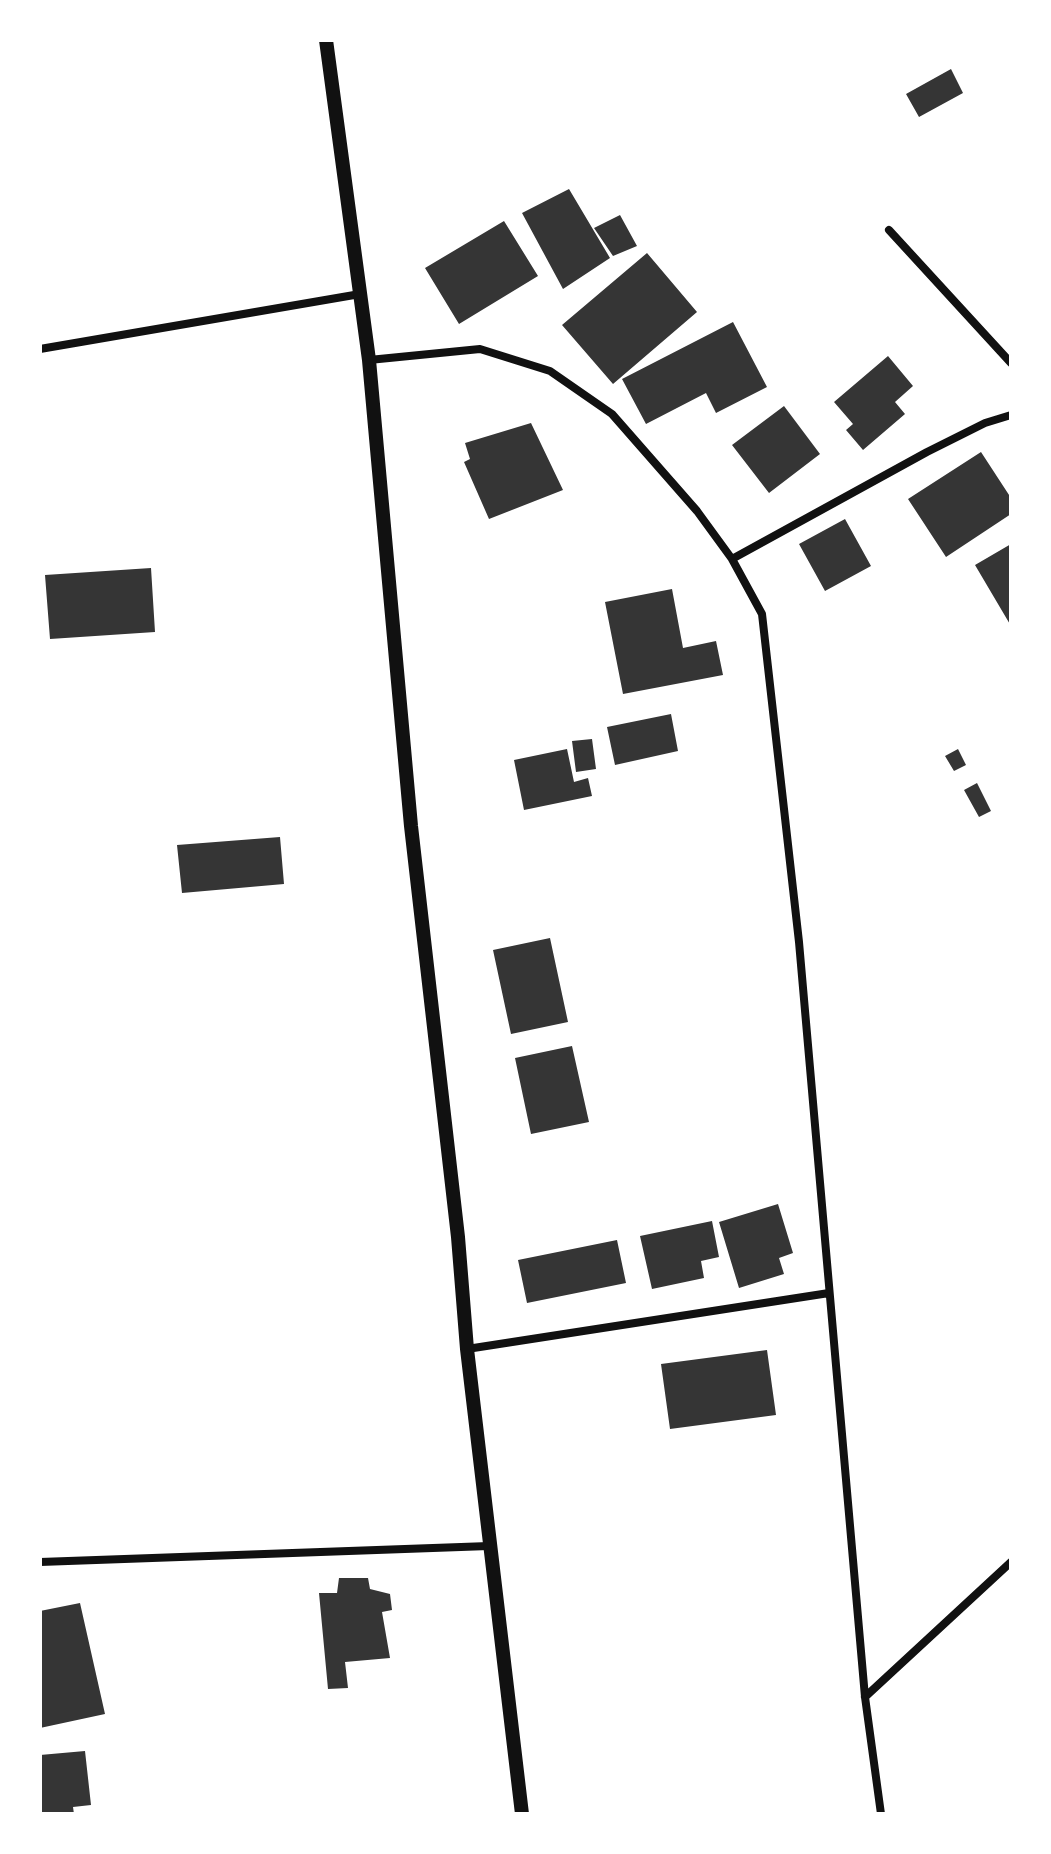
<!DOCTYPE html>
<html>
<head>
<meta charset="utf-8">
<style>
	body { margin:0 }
	#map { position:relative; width:1051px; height:1854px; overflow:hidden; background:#fff; font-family:"Open Sans",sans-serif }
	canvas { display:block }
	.frame { position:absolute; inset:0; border:42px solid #fff; pointer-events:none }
</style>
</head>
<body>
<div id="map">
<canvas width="1051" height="1854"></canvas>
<div class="frame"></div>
</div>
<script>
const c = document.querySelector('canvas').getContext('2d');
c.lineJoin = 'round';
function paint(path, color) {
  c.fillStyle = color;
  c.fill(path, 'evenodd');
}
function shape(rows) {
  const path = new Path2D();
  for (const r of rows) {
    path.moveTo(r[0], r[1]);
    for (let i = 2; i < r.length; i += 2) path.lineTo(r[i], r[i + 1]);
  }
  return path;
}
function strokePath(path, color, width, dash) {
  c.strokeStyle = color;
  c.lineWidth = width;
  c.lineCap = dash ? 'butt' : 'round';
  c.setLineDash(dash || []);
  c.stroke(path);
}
paint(shape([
	[951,69,963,93,919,117,906,94],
	[569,189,610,258,563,289,522,213],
	[620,215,637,246,613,256,594,228],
	[504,221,538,276,459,324,425,268],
	[647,253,697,312,613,384,562,325],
	[733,322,767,387,716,413,706,393,646,424,622,379],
	[888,356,913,386,895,402,905,414,863,450,846,430,853,424,834,402],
	[784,406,820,454,769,493,732,445],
	[531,423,563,490,489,519,464,462,470,459,465,443],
	[981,452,1011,498,1011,514,946,557,908,499],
	[845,519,871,566,825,591,799,544],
	[1011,544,1011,626,975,565],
	[151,568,155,632,50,639,45,575],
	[672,589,683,648,716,641,723,675,623,694,605,602],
	[671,714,678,751,615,765,607,727],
	[592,739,596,769,576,772,572,741],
	[567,749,574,782,588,778,592,796,524,810,514,760],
	[958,749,966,765,954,771,945,756],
	[977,783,991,811,979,817,964,790],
	[280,837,284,884,182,893,177,845],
	[550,938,568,1022,511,1034,493,950],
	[572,1046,589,1122,531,1134,515,1058],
	[778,1204,793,1253,779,1258,784,1274,739,1288,719,1222],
	[712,1221,719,1257,701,1261,704,1278,652,1289,640,1236],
	[617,1240,626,1283,527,1303,518,1260],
	[767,1350,776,1415,670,1429,661,1364],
	[339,1578,368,1578,370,1589,390,1594,392,1610,382,1612,390,1658,345,1662,348,1688,328,1689,319,1593,337,1593],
	[80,1603,105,1714,40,1728,40,1611],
	[85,1751,91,1805,73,1807,74,1814,40,1814,40,1755]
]), '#353535');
strokePath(shape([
	[889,230,1011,363],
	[40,349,360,294],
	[369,360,480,349,550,371,612,414,697,511,732,559,762,614,799,942,865,1697,881,1814],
	[732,559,927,452,985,423,1011,415],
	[467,1349,829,1293],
	[40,1562,489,1546],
	[865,1697,1011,1562]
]), '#111', 8);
strokePath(shape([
	[326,40,369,360,411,826,458,1237,467,1349,522,1814]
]), '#111', 14);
</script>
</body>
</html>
